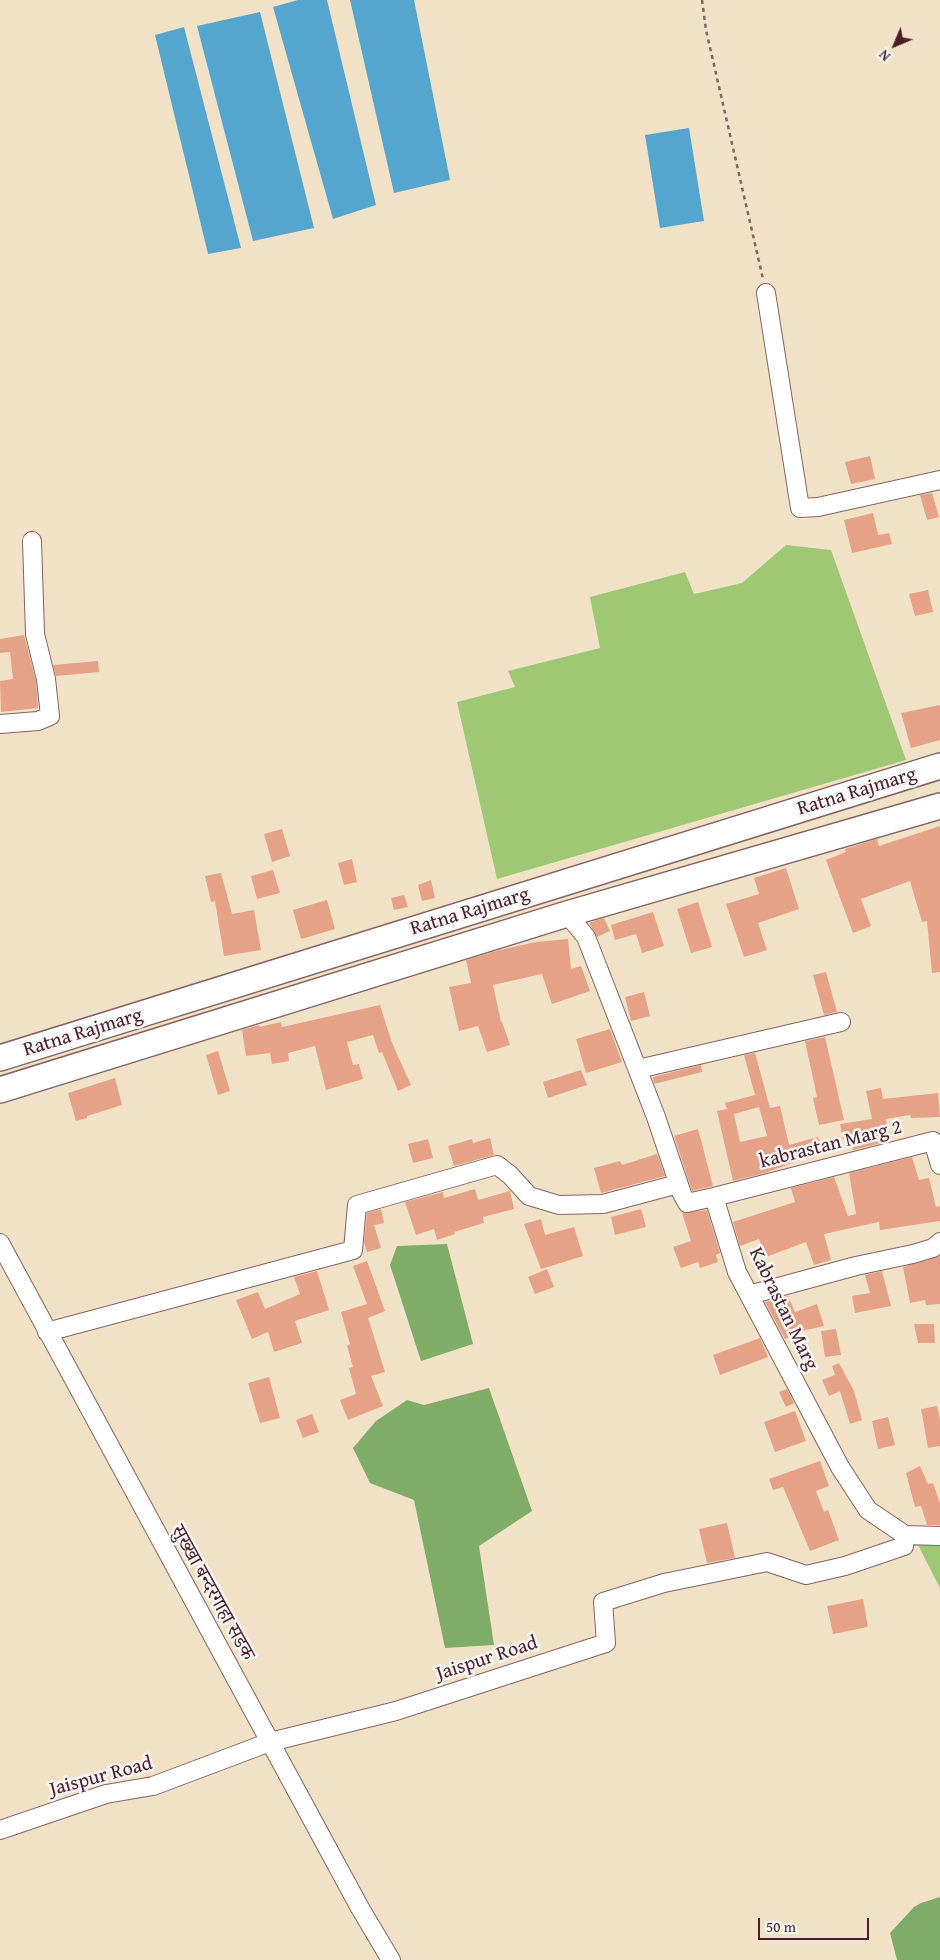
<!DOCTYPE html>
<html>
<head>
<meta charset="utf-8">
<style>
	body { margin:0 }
	#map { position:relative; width:940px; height:1960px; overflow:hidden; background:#f1e2c7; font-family:"Gentium Book Plus",serif }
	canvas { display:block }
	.north { position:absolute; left:870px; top:20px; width:50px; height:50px; -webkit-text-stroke:4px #f6f6f2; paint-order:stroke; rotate:225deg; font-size:14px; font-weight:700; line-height:20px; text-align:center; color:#4a1f2b }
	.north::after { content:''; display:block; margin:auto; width:18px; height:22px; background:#4a1f2b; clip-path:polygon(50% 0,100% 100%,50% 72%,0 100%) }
	.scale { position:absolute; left:758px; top:1918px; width:111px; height:22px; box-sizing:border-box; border:2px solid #4a1f2b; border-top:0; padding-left:6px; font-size:15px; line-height:18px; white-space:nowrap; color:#4a1f2b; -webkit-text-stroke:4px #f6f6f2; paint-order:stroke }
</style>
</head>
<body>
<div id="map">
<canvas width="940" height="1960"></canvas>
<div class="north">N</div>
<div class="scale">50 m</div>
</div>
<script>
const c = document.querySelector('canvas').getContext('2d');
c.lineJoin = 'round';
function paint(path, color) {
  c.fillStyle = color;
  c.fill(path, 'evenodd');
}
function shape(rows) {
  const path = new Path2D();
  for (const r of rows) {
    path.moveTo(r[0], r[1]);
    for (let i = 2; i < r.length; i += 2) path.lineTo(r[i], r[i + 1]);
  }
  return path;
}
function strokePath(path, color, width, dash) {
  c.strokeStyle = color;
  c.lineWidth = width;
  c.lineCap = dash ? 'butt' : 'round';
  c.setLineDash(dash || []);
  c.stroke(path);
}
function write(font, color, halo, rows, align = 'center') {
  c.font = font + ' "Gentium Book Plus","Noto Serif Devanagari",serif';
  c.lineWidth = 5;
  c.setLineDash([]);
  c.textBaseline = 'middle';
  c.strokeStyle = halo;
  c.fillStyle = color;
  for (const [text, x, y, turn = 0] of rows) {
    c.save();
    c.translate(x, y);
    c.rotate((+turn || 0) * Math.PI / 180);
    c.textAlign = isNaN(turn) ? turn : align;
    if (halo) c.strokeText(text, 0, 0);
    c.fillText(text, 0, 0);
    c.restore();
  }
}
paint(shape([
	[786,545,831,550,906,760,497,879,457,702,515,687,508,671,600,648,590,597,685,572,694,594,742,583],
	[940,1544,940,1588,918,1545]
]), '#9fc874');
paint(shape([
	[447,1244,473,1344,421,1361,390,1265,397,1246],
	[489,1388,532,1511,479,1546,494,1645,445,1648,414,1500,370,1483,353,1448,376,1421,407,1400,424,1405],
	[940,1897,940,1960,897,1960,890,1933,914,1907,921,1903]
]), '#7fac66');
paint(shape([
	[298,0,327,0,376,205,333,219,273,7],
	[350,0,414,0,450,180,394,193],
	[260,12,314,228,253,241,197,26],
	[184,27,241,248,208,254,155,35],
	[689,128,704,221,660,228,645,135]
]), '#54a6cf');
paint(shape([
	[870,456,875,479,851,484,845,462],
	[932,493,939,517,927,520,920,495],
	[873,513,878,535,889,533,892,544,852,553,844,520],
	[928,590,933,612,915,616,909,594],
	[24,635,36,681,38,708,1,712,0,681,13,679,10,652,0,653,0,639],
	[98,661,99,672,56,676,53,665],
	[940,705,940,740,911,748,901,713],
	[940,826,940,972,932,973,927,921,922,922,910,881,861,899,871,926,853,933,826,860,846,852,845,849,877,839,879,846],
	[282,829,290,856,272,862,264,834],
	[352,859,357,882,344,885,338,863],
	[786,868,799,909,758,923,767,950,744,957,726,904,759,894,754,878],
	[273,870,280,893,257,899,251,876],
	[221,873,232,914,254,910,261,950,224,956,215,901,211,902,205,876],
	[431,880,435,898,422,901,418,885],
	[404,895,408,907,394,910,391,898],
	[327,900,335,929,301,939,293,910],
	[698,902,712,947,691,953,677,909],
	[653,912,664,946,642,953,636,934,615,940,611,925],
	[604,918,610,931,597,937,589,923],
	[568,939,571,969,581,966,590,991,552,1004,542,974,493,985,501,1022,502,1022,510,1045,487,1052,478,1026,459,1031,449,987,471,983,466,960,500,950,536,942],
	[826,972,837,1012,824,1015,813,975],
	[644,992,650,1016,631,1021,625,997],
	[380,1005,392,1043,411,1085,398,1091,382,1052,379,1053,373,1035,347,1042,353,1065,359,1064,363,1079,326,1090,315,1046,288,1053,289,1061,272,1064,270,1053,246,1056,242,1030,259,1025,259,1027,281,1022,282,1027],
	[610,1029,622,1062,586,1073,576,1039],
	[825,1037,844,1120,819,1125,813,1098,817,1097,805,1041],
	[218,1051,230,1091,218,1095,206,1055],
	[755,1053,770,1108,780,1106,789,1145,818,1137,824,1151,765,1173,733,1181,717,1111,727,1109,725,1103,755,1095,744,1055],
	[759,1107,767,1136,740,1142,734,1114],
	[701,1065,702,1072,654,1084,653,1077],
	[581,1070,587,1085,548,1098,543,1082],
	[115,1078,122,1105,87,1116,87,1118,76,1121,68,1093],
	[881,1088,883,1099,938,1093,940,1117,911,1118,910,1115,886,1119,889,1141,853,1150,851,1138,843,1139,840,1124,872,1119,866,1091],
	[698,1129,713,1186,692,1191,674,1136],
	[490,1138,494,1155,454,1166,448,1146,472,1139,473,1143],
	[428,1139,433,1158,413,1163,408,1144],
	[657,1154,665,1176,601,1193,594,1168,620,1161,622,1165],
	[912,1157,919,1180,929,1178,936,1207,940,1206,940,1221,880,1230,879,1222,824,1234,831,1260,814,1265,806,1242,766,1257,759,1239,740,1246,733,1222,795,1202,791,1188,834,1177,848,1216,856,1214,849,1173],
	[475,1189,478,1200,510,1191,514,1209,483,1217,484,1223,454,1232,455,1234,437,1240,434,1229,416,1235,405,1202,443,1192,444,1198],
	[381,1209,384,1223,374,1225,381,1248,367,1252,364,1242,367,1213],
	[641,1209,646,1227,615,1235,611,1217],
	[707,1210,720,1253,716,1255,718,1262,700,1268,698,1262,681,1268,673,1247,691,1241,682,1213],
	[541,1219,545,1235,574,1227,583,1256,541,1269,524,1224],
	[940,1256,940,1304,926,1305,925,1300,910,1303,903,1267],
	[367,1261,385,1311,368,1318,385,1372,371,1376,383,1406,348,1420,340,1400,356,1394,349,1368,353,1367,347,1346,350,1344,341,1312,367,1304,353,1266],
	[547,1269,554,1287,535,1294,528,1277],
	[317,1271,329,1310,295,1321,302,1343,274,1352,268,1332,252,1339,236,1300,258,1292,265,1309,300,1294,294,1277],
	[882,1271,891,1306,855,1313,852,1296,870,1293,865,1275],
	[788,1296,795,1312,817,1304,824,1326,806,1330,785,1339,765,1302],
	[914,1324,934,1324,935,1343,918,1343],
	[836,1329,841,1355,825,1357,821,1331],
	[760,1338,768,1357,720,1375,713,1355],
	[839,1363,854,1391,862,1420,850,1424,840,1391,829,1396,822,1380,835,1375,832,1366],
	[269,1377,280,1418,260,1423,248,1383],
	[787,1389,794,1403,786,1407,779,1392],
	[937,1406,940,1420,940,1446,928,1448,921,1409],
	[795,1411,806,1441,775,1452,764,1422],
	[312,1414,319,1432,303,1438,296,1420],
	[888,1417,895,1445,878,1449,872,1421],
	[820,1461,829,1486,816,1491,824,1512,828,1510,839,1540,810,1551,783,1487,773,1490,769,1479],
	[920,1466,928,1484,933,1483,940,1503,940,1525,927,1525,921,1506,915,1507,906,1473],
	[727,1523,735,1558,707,1563,699,1529],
	[863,1599,868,1627,833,1634,827,1606]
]), '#e5a286');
const minor = shape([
	[766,293,800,508,818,507,940,480],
	[0,724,38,721,50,716,46,679,35,634,32,541],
	[567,914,586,937,656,1117,682,1194,687,1203,714,1197,737,1272,840,1467,868,1510,905,1535],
	[638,1069,841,1022],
	[714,1197,933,1141,940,1165],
	[0,1243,360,1908,391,1960],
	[749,1295,856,1266,913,1254,933,1248,940,1242],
	[47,1332,353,1250,357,1205,497,1165,510,1175,529,1196,559,1205,603,1204,678,1184],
	[0,1830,106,1794,153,1786,270,1742,396,1711,606,1643,603,1602,664,1583,767,1562,806,1575,845,1566,904,1546,905,1535,940,1536]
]);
const highway = shape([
	[0,1058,940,766],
	[0,1090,567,914,940,806]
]);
strokePath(minor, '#846362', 20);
strokePath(highway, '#846362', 28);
strokePath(shape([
	[702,0,706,30,763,279]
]), '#846362', 2.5, [4, 4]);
strokePath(minor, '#fff', 18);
strokePath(highway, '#fff', 25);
write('20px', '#4a1f2b', '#f6f6f2', [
	["Ratna Rajmarg",857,792,-17],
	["Ratna Rajmarg",470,912,-17],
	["Ratna Rajmarg",83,1033,-17],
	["kabrastan Marg 2",831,1145,-14],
	["Kabrastan Marg",783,1309,64],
	["सुख्खा बन्दरगाहा सडक",212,1593,61],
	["Jaispur Road",487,1659,-18],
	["Jaispur Road",101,1777,-15]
]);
</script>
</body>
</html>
